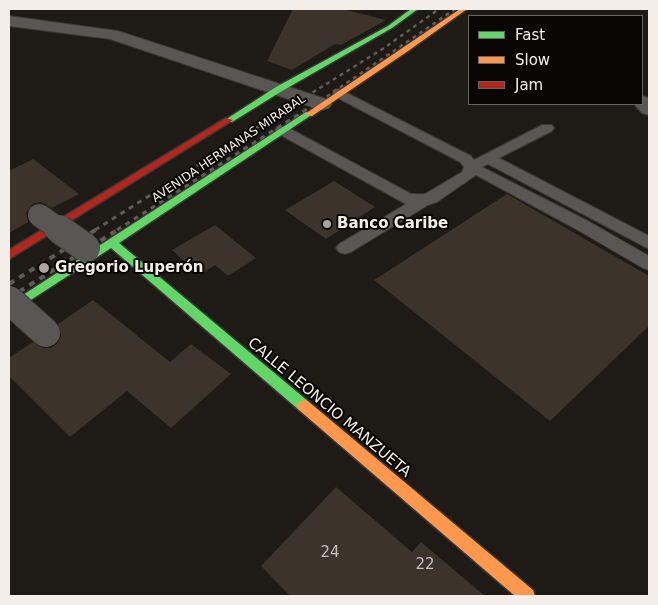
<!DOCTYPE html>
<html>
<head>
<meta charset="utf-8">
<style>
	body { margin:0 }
	#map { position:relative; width:658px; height:605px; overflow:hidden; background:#1e1a16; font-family:"DejaVu Sans",sans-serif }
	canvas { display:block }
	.frame { position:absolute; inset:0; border:10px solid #f4eeea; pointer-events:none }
	.legend { position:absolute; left:468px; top:15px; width:175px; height:90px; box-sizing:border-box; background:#080604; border:1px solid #666360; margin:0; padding:6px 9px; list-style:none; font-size:15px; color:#f4eeea }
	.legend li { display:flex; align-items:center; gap:10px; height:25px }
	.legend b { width:25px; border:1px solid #666360 }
</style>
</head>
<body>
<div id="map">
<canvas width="658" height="605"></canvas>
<div class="frame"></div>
<ul class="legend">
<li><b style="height:6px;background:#63d668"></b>Fast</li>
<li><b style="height:6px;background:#ff974d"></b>Slow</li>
<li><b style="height:6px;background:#b3261e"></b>Jam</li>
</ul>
</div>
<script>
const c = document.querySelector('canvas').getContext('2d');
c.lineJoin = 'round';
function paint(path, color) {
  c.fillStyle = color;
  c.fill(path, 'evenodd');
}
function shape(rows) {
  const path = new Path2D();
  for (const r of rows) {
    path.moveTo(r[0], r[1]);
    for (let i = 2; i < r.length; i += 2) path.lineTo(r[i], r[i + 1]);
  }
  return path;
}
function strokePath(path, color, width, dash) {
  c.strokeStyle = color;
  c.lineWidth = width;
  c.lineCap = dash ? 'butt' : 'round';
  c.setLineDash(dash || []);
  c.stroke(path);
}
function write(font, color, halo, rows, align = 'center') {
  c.font = font + ' "DejaVu Sans",sans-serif';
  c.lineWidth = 4;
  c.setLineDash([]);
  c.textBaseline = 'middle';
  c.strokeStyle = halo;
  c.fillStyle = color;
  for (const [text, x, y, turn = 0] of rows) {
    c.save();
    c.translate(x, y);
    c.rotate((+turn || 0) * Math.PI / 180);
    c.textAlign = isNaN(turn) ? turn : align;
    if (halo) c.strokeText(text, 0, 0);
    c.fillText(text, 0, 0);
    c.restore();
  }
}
paint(shape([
	[293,9,343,9,386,20,341,45,335,44,292,70,267,61],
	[33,159,79,194,52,208,41,202,33,204,26,213,28,222,9,233,9,171],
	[334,181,375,207,326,239,285,210],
	[507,194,649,276,649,326,550,421,374,280],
	[215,225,256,258,228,276,215,265,199,275,172,250],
	[93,300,170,362,191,344,231,374,171,428,127,391,70,437,9,376,9,358,33,342,43,348,51,348,57,344,61,336,58,324],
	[336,487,412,552,421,542,485,596,290,596,261,566]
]), '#3c332b');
const lane = shape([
	[339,89,471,156,474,160,542,125,552,125,554,128,552,131,499,158,649,236,649,249,488,164,482,167,588,221,649,256,649,270,643,268,576,229,476,175,437,202,428,205,351,252,345,254,339,252,336,248,339,244,406,204,277,133,275,130,277,127,287,127,411,194,425,194,462,172,464,167,460,162,334,96,333,93,334,90,339,89]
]);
const street = shape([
	[9,16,118,31,329,100,332,104,329,108,322,110,315,108,110,39,9,26,9,16],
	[642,96,649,98,649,115,642,113,634,104,642,104,642,96]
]);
const fast = shape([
	[411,9,418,9,392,28,282,91,232,122,225,120,276,87,388,26,411,9],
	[306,112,313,114,119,243,309,402,311,406,309,410,304,412,299,410,111,248,9,314,9,304,306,112]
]);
const slow = shape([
	[460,9,467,9,408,51,312,116,305,114,460,9],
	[304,400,309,402,533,590,535,596,515,596,299,410,297,406,299,402,304,400]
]);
const jam = shape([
	[226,118,233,120,9,259,9,250,226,118]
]);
strokePath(lane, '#3a3735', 2);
strokePath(street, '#3a3735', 2);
strokePath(fast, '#3a3735', 3);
strokePath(slow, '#3a3735', 3);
strokePath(jam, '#3a3735', 3);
paint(lane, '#5a5654');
paint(street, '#5a5654');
paint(fast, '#63d668');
paint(slow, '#ff974d');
paint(jam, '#b3261e');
strokePath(shape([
	[299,101,384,48,439,9],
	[320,101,455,9]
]), '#5f5b58', 2.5, [4, 4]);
strokePath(shape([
	[95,230,301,100],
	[117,230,321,100]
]), '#5f5b58', 3, [5, 5]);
strokePath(shape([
	[9,284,97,229],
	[9,298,119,229]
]), '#5f5b58', 4, [6, 6]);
const streetBridgeFar1 = shape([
	[39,215,60,230]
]);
const streetBridge = shape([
	[59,229,86,248],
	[9,300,46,333]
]);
strokePath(streetBridgeFar1, '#3a3735', 24, []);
strokePath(streetBridge, '#3a3735', 30, []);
strokePath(streetBridgeFar1, '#5a5654', 22);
strokePath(streetBridge, '#5a5654', 28);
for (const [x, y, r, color] of [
	[327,224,5,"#a9a4a0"],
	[44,268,6,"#a9a4a0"]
]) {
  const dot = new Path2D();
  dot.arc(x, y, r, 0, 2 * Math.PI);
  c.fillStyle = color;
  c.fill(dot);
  strokePath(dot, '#080604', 2);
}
write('12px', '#f4eeea', '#080604', [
	["AVENIDA HERMANAS MIRABAL",229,149,-34]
]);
write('bold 15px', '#f4eeea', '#080604', [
	["Banco Caribe",337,224],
	["Gregorio Luperón",55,268]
], 'left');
write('15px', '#f4eeea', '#080604', [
	["CALLE LEONCIO MANZUETA",329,408,40]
]);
write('15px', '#c6bfba', null, [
	["24",330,553],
	["22",425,565]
]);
</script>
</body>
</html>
